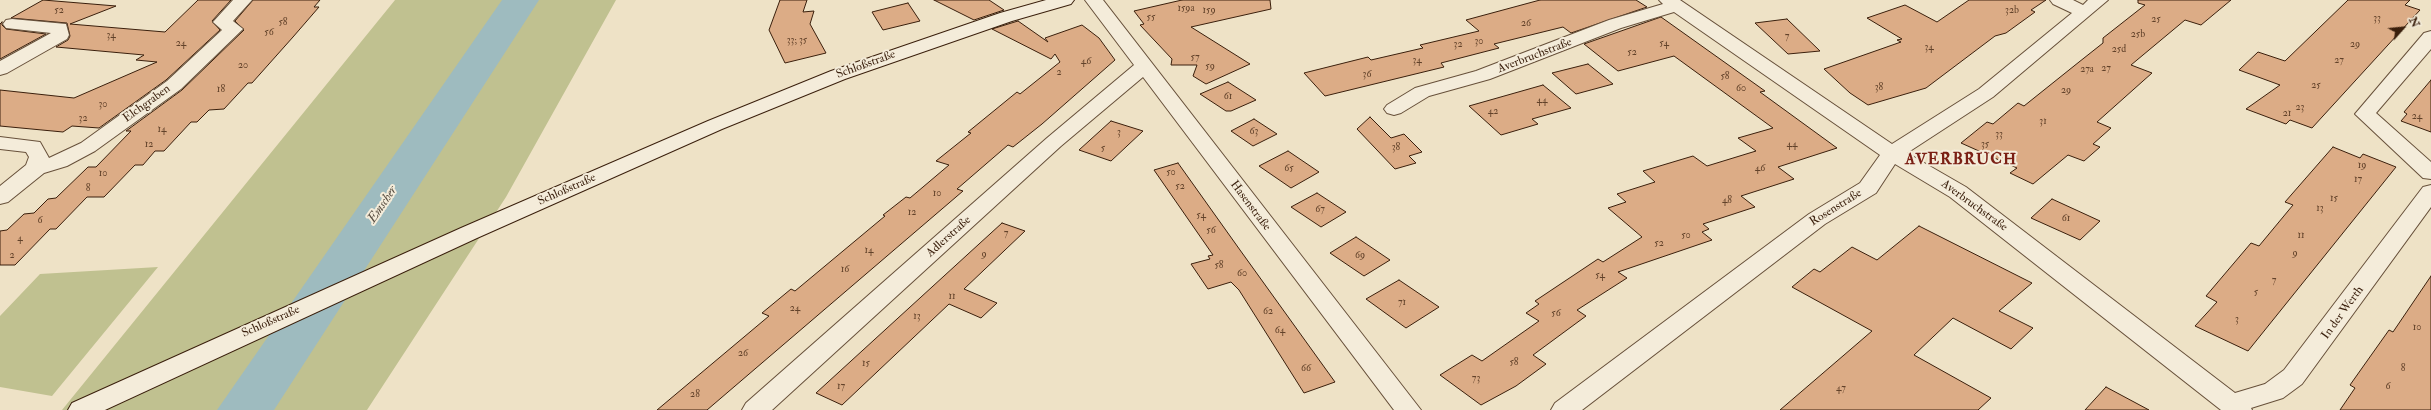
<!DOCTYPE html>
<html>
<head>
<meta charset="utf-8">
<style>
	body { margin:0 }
	#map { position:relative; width:2431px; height:410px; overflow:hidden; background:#eee2c6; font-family:"IM FELL Double Pica",serif }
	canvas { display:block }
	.north { position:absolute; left:2383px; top:8px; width:40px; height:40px; -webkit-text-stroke:3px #f4ecda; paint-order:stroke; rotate:63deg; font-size:11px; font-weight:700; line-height:16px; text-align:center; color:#3a1f0c }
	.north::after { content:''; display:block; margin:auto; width:14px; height:18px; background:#3a1f0c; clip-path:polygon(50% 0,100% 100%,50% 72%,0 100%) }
</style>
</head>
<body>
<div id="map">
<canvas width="2431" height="410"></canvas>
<div class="north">N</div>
</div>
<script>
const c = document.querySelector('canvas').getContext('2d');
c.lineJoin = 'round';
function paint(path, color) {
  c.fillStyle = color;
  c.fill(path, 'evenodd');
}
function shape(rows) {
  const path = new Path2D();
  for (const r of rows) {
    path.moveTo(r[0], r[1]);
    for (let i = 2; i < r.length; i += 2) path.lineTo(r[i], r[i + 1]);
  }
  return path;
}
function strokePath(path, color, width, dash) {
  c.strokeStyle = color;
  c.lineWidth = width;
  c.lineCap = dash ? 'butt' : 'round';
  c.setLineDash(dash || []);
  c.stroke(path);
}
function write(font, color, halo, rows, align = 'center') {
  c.font = font + ' "IM FELL Double Pica",serif';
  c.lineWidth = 4;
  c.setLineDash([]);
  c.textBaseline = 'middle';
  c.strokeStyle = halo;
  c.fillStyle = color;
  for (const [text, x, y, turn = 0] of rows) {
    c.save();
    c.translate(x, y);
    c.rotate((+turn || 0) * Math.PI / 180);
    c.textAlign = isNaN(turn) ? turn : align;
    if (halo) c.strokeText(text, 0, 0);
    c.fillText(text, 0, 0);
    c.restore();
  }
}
paint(shape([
	[395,0,616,0,506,197,367,410,62,410],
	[158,267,52,396,0,387,0,316,40,274]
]), '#c0c190');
paint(shape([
	[502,0,539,0,274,410,217,410,502,0]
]), '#9ebbbf');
const building = shape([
	[43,0,116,6,70,24,165,32,198,0,231,0,212,21,220,30,166,80,99,128,72,126,63,132,0,126,0,90,74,98,157,62,136,60,144,55,56,47,68,40,70,36,67,23,11,18,43,0],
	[253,0,320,0,314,7,319,7,293,37,252,83,248,83,224,109,209,110,197,122,191,122,164,151,155,151,143,165,135,165,104,197,87,197,56,229,50,229,15,265,0,265,0,231,7,230,24,214,34,213,48,199,56,198,88,167,96,167,131,131,126,131,182,90,244,30,235,21,253,0],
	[780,0,807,0,803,12,814,11,810,24,826,53,785,63,769,30,780,0],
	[934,0,989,0,1004,10,974,20,934,0],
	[1182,0,1270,0,1271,9,1191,27,1250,64,1206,84,1193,76,1197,65,1171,65,1172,59,1140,25,1144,24,1134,11,1182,0],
	[1540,0,1636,0,1647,7,1571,33,1563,27,1494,44,1499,48,1441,63,1444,67,1325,96,1304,73,1368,57,1371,60,1423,48,1420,45,1479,31,1466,20,1540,0],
	[1969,0,2046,0,2031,10,2035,12,2006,33,1995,36,1926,88,1868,105,1850,93,1824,69,1901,42,1897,40,1902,39,1867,18,1905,5,1937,22,1969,0],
	[2138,0,2231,0,2201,25,2185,20,2131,65,2152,73,2097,122,2111,128,2093,144,2100,147,2084,161,2068,155,2033,184,2010,173,2017,168,1961,143,1987,122,1993,124,2018,103,2024,106,2079,62,2103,43,2103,38,2145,5,2138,3,2138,0],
	[2348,0,2410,0,2405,5,2420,10,2312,128,2290,120,2286,124,2246,109,2280,85,2239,70,2258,52,2285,61,2348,0],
	[908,3,920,21,883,30,872,12,908,3],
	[1661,17,1765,91,1760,92,1837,148,1778,167,1794,179,1741,196,1755,207,1703,224,1709,229,1702,232,1712,240,1618,272,1627,278,1577,310,1586,316,1533,355,1546,364,1516,386,1481,405,1440,375,1472,355,1482,361,1539,321,1526,313,1539,304,1535,301,1598,259,1603,262,1642,237,1608,208,1626,202,1617,194,1655,182,1643,171,1693,156,1707,166,1756,151,1738,138,1773,128,1674,56,1618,71,1584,44,1661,17],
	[1787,19,1820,51,1788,54,1755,23,1787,19],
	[1018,21,1048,42,1045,38,1082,25,1099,38,1115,60,1042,124,1013,147,1008,145,957,189,963,191,707,410,657,410,769,316,762,313,791,289,795,291,885,216,883,215,906,197,910,198,949,165,936,161,971,133,968,132,1017,92,1020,94,1060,62,1055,54,1051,59,992,29,1018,21],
	[2,22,2,25,6,29,46,34,0,59,0,24,2,22],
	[1588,64,1613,84,1576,94,1552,73,1588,64],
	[2431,80,2431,132,2401,121,2407,114,2404,112,2431,80],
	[1228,82,1256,100,1231,111,1226,111,1200,94,1228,82],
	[1543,85,1571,108,1532,119,1538,124,1501,135,1469,106,1543,85],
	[1370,117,1391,138,1404,134,1422,152,1409,156,1416,163,1395,169,1357,129,1370,117],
	[1254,119,1277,134,1253,146,1231,131,1254,119],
	[1111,121,1143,131,1111,161,1079,150,1111,121],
	[2333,147,2360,158,2363,154,2396,167,2248,351,2195,326,2217,302,2206,296,2251,243,2259,246,2293,205,2285,202,2333,147],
	[1288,151,1319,172,1291,188,1259,166,1288,151],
	[1178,163,1240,250,1335,382,1304,393,1239,290,1231,282,1208,289,1191,264,1210,259,1208,256,1213,255,1154,170,1178,163],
	[1317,193,1346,212,1321,227,1291,207,1317,193],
	[2052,199,2100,221,2080,240,2031,218,2052,199],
	[1002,223,1025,231,964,289,997,303,981,318,949,304,842,405,816,393,1002,223],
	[1919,226,2032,283,1999,311,2033,328,2011,349,1953,318,1914,355,1991,398,1978,410,1780,410,1872,331,1792,287,1814,269,1820,272,1852,247,1877,260,1919,226],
	[1356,237,1390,260,1364,276,1330,253,1356,237],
	[2431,276,2431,410,2340,410,2355,388,2350,385,2389,330,2393,332,2431,276],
	[1399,280,1439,307,1406,328,1366,299,1399,280],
	[2106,387,2149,410,2085,410,2106,387]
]);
paint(building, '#dcac86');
strokePath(building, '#3a1f0c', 1);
const street = shape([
	[233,0,252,0,233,21,243,29,181,89,95,151,67,166,44,173,8,202,0,204,0,186,26,165,29,157,26,152,0,149,0,137,40,142,49,158,81,143,167,81,222,30,213,22,233,0],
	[1085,0,1103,0,1421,410,1394,410,1143,77,1061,146,772,410,742,410,746,403,1047,138,1134,65,1085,0],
	[1659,0,1680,0,1892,144,1979,89,2072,13,2053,4,2050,0,2073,0,2083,5,2088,0,2108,0,1993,97,1907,153,1966,187,2235,393,2265,384,2284,370,2423,187,2431,185,2431,207,2302,384,2283,398,2251,408,2252,410,2221,410,1950,197,1895,164,1876,193,1825,224,1582,410,1551,410,1555,403,1809,214,1860,183,1880,155,1674,12,1621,28,1490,79,1429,96,1401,113,1394,115,1387,113,1384,109,1387,105,1415,88,1476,71,1609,20,1663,4,1659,0],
	[12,19,66,24,69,35,67,39,7,73,0,75,0,61,51,33,6,28,3,24,6,20,12,19],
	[2431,31,2431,49,2376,113,2431,162,2431,179,2423,178,2355,114,2424,33,2431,31]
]);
const secondary = shape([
	[1046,0,1074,0,1071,4,1012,21,845,79,722,129,477,238,105,410,68,410,72,403,461,228,708,121,831,71,1000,13,1046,0]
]);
strokePath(street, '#67503a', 2);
strokePath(secondary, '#3a1f0c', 2);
paint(street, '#f4ecda');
paint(secondary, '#f4ecda');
write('10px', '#62422a', null, [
	["159a",1186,9],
	["52",59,11],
	["159",1209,11],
	["32b",2012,11],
	["55",1151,18],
	["33",2377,19],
	["25",2156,20],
	["58",283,23],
	["26",1526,24],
	["56",269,33],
	["25b",2138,35],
	["34",111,36],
	["7",1787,37],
	["33; 35",797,41],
	["30",1479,42],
	["24",181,44],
	["54",1664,44],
	["32",1458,45],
	["29",2355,45],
	["34",1929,48],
	["25d",2119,50],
	["52",1632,53],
	["57",1195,58],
	["34",1417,61],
	["27",2339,61],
	["46",1086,62],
	["20",243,66],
	["59",1210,67],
	["27",2106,69],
	["27a",2087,70],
	["2",1059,73],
	["36",1367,75],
	["58",1725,77],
	["25",2316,86],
	["38",1879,88],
	["60",1741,89],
	["18",221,90],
	["29",2066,91],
	["61",1228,97],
	["44",1542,101],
	["30",103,105],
	["23",2300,108],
	["42",1493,112],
	["21",2287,114],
	["24",2417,117],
	["32",83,119],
	["31",2043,122],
	["14",162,130],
	["63",1254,132],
	["3",1119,133],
	["33",1999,135],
	["12",149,145],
	["44",1792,145],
	["35",1985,145],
	["38",1396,148],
	["5",1103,149],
	["19",2362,166],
	["65",1289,169],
	["46",1760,169],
	["50",1171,173],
	["10",103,174],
	["17",2358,180],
	["52",1180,187],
	["8",88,189],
	["10",937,194],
	["15",2334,199],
	["48",1727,201],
	["13",2320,209],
	["67",1320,210],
	["12",912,213],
	["54",1201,216],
	["61",2066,219],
	["6",40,221],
	["56",1211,231],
	["7",1006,234],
	["50",1686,236],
	["11",2301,236],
	["4",20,239],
	["52",1659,244],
	["14",869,251],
	["9",2295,254],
	["9",984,255],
	["2",12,256],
	["69",1360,256],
	["58",1219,266],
	["16",845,270],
	["60",1242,274],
	["54",1600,276],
	["7",2274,281],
	["5",2256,293],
	["11",952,297],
	["71",1402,303],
	["24",795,309],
	["62",1268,312],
	["56",1556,314],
	["13",917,317],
	["3",2237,320],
	["10",2417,328],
	["64",1280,331],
	["26",743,354],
	["58",1514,363],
	["15",866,364],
	["66",1306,369],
	["8",2403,369],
	["73",1476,379],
	["17",841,387],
	["6",2388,387],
	["47",1841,389],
	["28",695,395]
]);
write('12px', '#3a1f0c', '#f4ecda', [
	["Averbruchstraße",1535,56,-21],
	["Schloßstraße",866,65,-20],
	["Elchgraben",147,104,-36],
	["Schloßstraße",567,190,-24],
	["Hasenstraße",1250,206,53],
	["Averbruchstraße",1974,206,36],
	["Rosenstraße",1836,208,-32],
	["Adlerstraße",949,237,-42],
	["In der Werth",2343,313,-54],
	["Schloßstraße",271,322,-24]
]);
write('italic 13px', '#584e42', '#f4ecda', [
	["Emscher",383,205,-56]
]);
c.letterSpacing = '1px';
write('bold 16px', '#7a1f14', '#f4ecda', [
	["AVERBRUCH",1961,161]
]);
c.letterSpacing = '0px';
</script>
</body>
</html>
